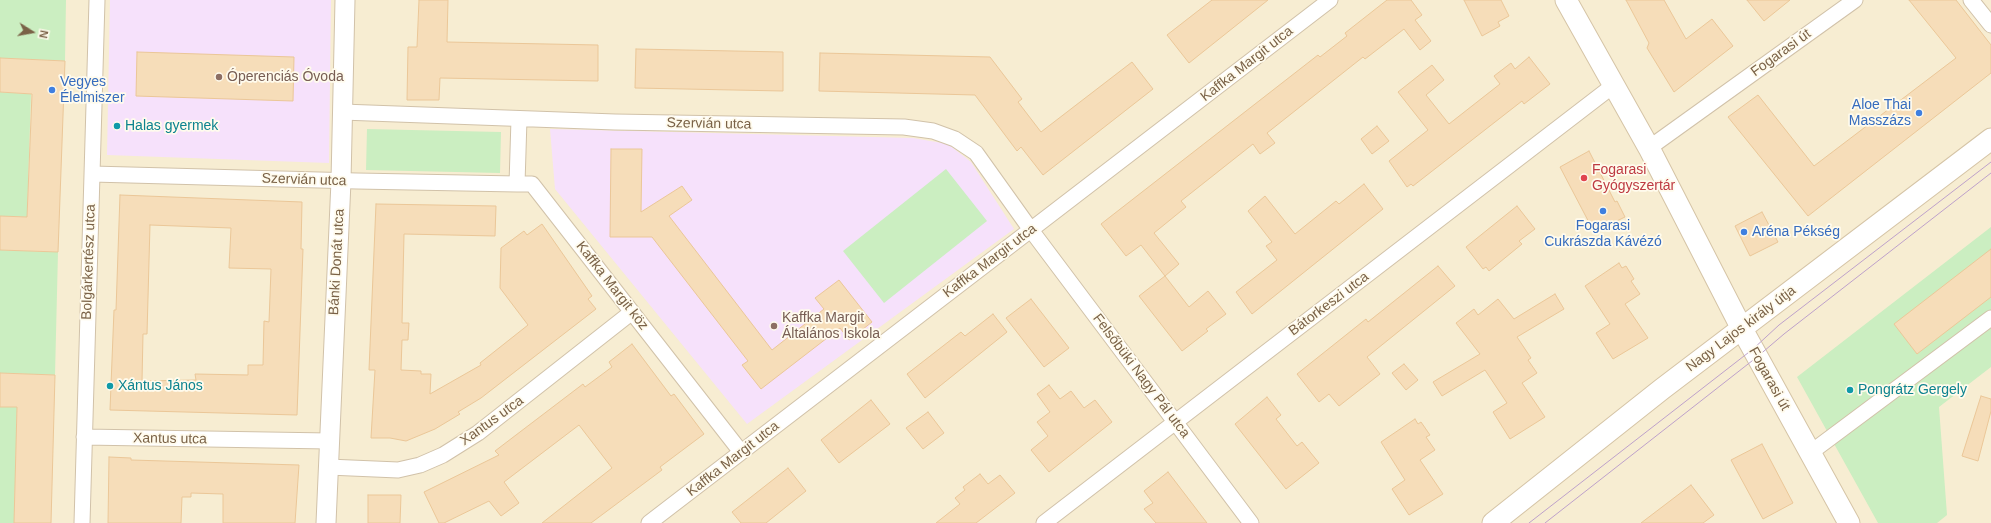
<!DOCTYPE html>
<html>
<head>
<meta charset="utf-8">
<style>
	body { margin:0 }
	#map { position:relative; width:1991px; height:523px; overflow:hidden; background:#fef9e4; font-family:Helvetica,sans-serif }
	canvas { display:block }
	.north { position:absolute; left:12px; top:12px; width:40px; height:40px; -webkit-text-stroke:3px #fffbed; paint-order:stroke; rotate:101deg; font-size:11px; font-weight:700; line-height:16px; text-align:center; color:#7a6247 }
	.north::after { content:''; display:block; margin:auto; width:14px; height:18px; background:#7a6247; clip-path:polygon(50% 0,100% 100%,50% 72%,0 100%) }
</style>
</head>
<body>
<div id="map">
<canvas width="1991" height="523"></canvas>
<div class="north">N</div>
</div>
<script>
const c = document.querySelector('canvas').getContext('2d');
c.lineJoin = 'round';
function paint(path, color) {
  c.fillStyle = color;
  c.fill(path, 'evenodd');
}
function shape(rows) {
  const path = new Path2D();
  for (const r of rows) {
    path.moveTo(r[0], r[1]);
    for (let i = 2; i < r.length; i += 2) path.lineTo(r[i], r[i + 1]);
  }
  return path;
}
function strokePath(path, color, width, dash) {
  c.strokeStyle = color;
  c.lineWidth = width;
  c.lineCap = dash ? 'butt' : 'round';
  c.setLineDash(dash || []);
  c.stroke(path);
}
function write(font, color, halo, rows, align = 'center') {
  c.font = font + ' Helvetica,sans-serif';
  c.lineWidth = 3.5;
  c.setLineDash([]);
  c.textBaseline = 'middle';
  c.strokeStyle = halo;
  c.fillStyle = color;
  for (const [text, x, y, turn = 0] of rows) {
    c.save();
    c.translate(x, y);
    c.rotate((+turn || 0) * Math.PI / 180);
    c.textAlign = isNaN(turn) ? turn : align;
    if (halo) c.strokeText(text, 0, 0);
    c.fillText(text, 0, 0);
    c.restore();
  }
}
paint(shape([
	[0,0,1991,0,1991,523,0,523]
]), '#f7edd2');
paint(shape([
	[110,0,331,0,329,163,107,155],
	[550,129,913,138,948,144,971,162,1014,229,747,424,555,189]
]), '#f6e1fb');
paint(shape([
	[0,0,66,0,65,61,0,58],
	[0,92,31,94,27,217,0,216],
	[367,129,501,132,500,173,366,170],
	[946,169,987,221,884,303,843,251],
	[1991,227,1991,367,1939,407,1947,515,1937,523,1878,523,1797,377],
	[0,250,58,252,55,375,0,373],
	[0,407,17,407,14,523,0,523]
]), '#cbeec1');
const building = shape([
	[419,0,448,0,447,42,598,45,598,81,440,78,439,100,407,100,408,47,417,47,419,0],
	[1212,0,1268,0,1189,63,1167,35,1212,0],
	[1387,0,1411,0,1422,15,1415,20,1431,41,1420,50,1404,29,1365,59,1363,57,1267,133,1275,143,1260,154,1253,144,1181,201,1186,207,1154,233,1179,264,1165,276,1141,245,1126,256,1101,224,1318,55,1320,57,1347,36,1345,33,1387,0],
	[1464,0,1501,0,1509,16,1498,22,1500,26,1482,36,1464,0],
	[1626,0,1664,0,1686,39,1712,19,1733,46,1674,92,1647,48,1649,43,1626,0],
	[1747,0,1790,0,1764,21,1747,0],
	[1909,0,1956,0,1991,45,1991,73,1808,216,1728,117,1758,95,1814,166,1956,58,1909,0],
	[636,49,783,52,783,91,635,88,636,49],
	[137,52,294,57,293,101,136,96,137,52],
	[820,53,990,57,1022,99,1018,102,1041,132,1132,62,1153,89,1043,175,1021,147,1017,151,975,95,819,91,820,53],
	[1529,57,1550,84,1524,104,1522,101,1413,186,1411,184,1407,187,1389,161,1428,130,1398,92,1432,65,1444,80,1426,95,1449,124,1500,84,1494,76,1511,63,1515,69,1529,57],
	[0,58,65,61,58,252,0,250,0,216,27,217,32,94,0,92,0,58],
	[1377,126,1389,141,1372,154,1361,139,1377,126],
	[611,149,642,149,641,212,682,186,692,200,669,216,772,350,824,309,815,298,839,280,872,322,849,340,840,328,761,389,742,365,748,361,652,237,610,237,611,149],
	[1589,151,1615,202,1617,201,1625,217,1594,232,1560,167,1589,151],
	[1364,184,1383,209,1252,314,1236,292,1277,260,1266,246,1272,242,1248,211,1265,196,1295,234,1336,201,1339,204,1364,184],
	[120,195,302,202,301,249,303,249,297,415,110,410,114,310,116,310,120,195],
	[150,225,231,228,229,268,271,269,269,322,264,321,263,365,248,365,248,375,195,374,196,380,142,381,143,334,147,334,150,225],
	[376,204,496,206,495,236,404,234,402,323,409,323,408,340,402,340,401,370,421,371,421,374,431,374,430,394,481,365,480,363,528,325,500,288,501,248,524,231,527,235,542,224,592,296,588,299,596,309,481,398,458,412,460,414,435,429,406,441,390,438,371,438,375,370,369,370,376,204],
	[1517,206,1535,229,1519,241,1522,244,1489,271,1486,267,1483,269,1466,247,1517,206],
	[1762,212,1778,242,1750,256,1735,226,1762,212],
	[1991,249,1991,297,1917,354,1894,324,1991,249],
	[1619,263,1622,268,1626,266,1634,279,1631,281,1640,294,1625,304,1648,338,1613,359,1596,333,1610,324,1585,286,1619,263],
	[1438,266,1455,286,1367,357,1380,374,1339,406,1329,394,1319,402,1297,374,1366,319,1368,322,1438,266],
	[1165,276,1189,307,1208,291,1226,314,1206,329,1208,331,1182,351,1139,296,1165,276],
	[1555,294,1564,309,1517,337,1531,358,1528,360,1537,373,1522,383,1545,417,1510,439,1493,412,1507,403,1485,370,1442,396,1433,382,1480,354,1456,323,1474,309,1478,315,1498,299,1514,319,1555,294],
	[1031,299,1069,348,1044,367,1006,318,1031,299],
	[993,314,1007,332,925,398,907,374,961,332,965,336,993,314],
	[632,344,671,396,674,394,704,434,660,467,662,470,591,523,542,523,612,468,579,425,504,482,519,503,501,516,489,501,444,523,439,523,424,492,499,455,495,451,583,384,585,387,612,367,609,362,632,344],
	[1404,364,1418,380,1406,390,1392,373,1404,364],
	[0,373,55,375,51,523,14,523,17,407,0,407,0,373],
	[1049,385,1060,399,1071,391,1084,408,1095,400,1112,422,1049,472,1031,450,1048,436,1037,422,1050,412,1037,394,1049,385],
	[1981,396,1991,399,1991,411,1978,461,1962,456,1981,396],
	[1267,397,1281,415,1276,419,1297,446,1302,442,1319,463,1286,489,1235,424,1267,397],
	[871,400,890,424,839,463,821,440,871,400],
	[928,412,944,433,923,449,906,428,928,412],
	[1415,419,1418,424,1421,422,1430,435,1426,437,1435,450,1420,460,1443,494,1409,515,1392,489,1405,480,1381,442,1415,419],
	[1762,444,1793,503,1763,519,1731,460,1762,444],
	[109,457,131,458,131,460,299,465,295,523,223,523,223,494,191,493,191,497,182,497,181,523,108,523,109,457],
	[788,468,806,491,766,523,741,523,732,512,788,468],
	[1168,472,1207,523,1156,523,1144,509,1153,503,1144,491,1168,472],
	[980,474,988,484,1000,475,1015,493,976,523,936,523,960,504,955,498,965,490,963,487,980,474],
	[1691,485,1714,515,1703,523,1641,523,1691,485],
	[368,495,401,495,400,523,368,523,368,495]
]);
paint(building, '#f6ddb9');
strokePath(building, '#ebc798', 1);
const minor = shape([
	[1971,0,1991,25],
	[342,112,615,122,904,127,933,131,955,139,976,153,1031,230,1251,523],
	[519,119,517,184,532,184,741,452],
	[1649,148,1855,0],
	[92,174,357,181,517,184],
	[84,437,329,441],
	[1810,453,1991,318],
	[328,467,398,470,420,465,443,455,478,433,632,312],
	[82,523,97,0],
	[649,523,1330,0],
	[1044,523,1614,85]
]);
const tertiary = shape([
	[326,523,341,181,345,0]
]);
const secondary = shape([
	[1566,0,1649,148,1742,329,1849,523],
	[1493,523,1662,389,1991,139]
]);
strokePath(minor, '#d1c2a9', 17);
strokePath(tertiary, '#d1c2a9', 21);
strokePath(secondary, '#d5c4a6', 23);
strokePath(minor, '#fff', 15);
strokePath(tertiary, '#fff', 19);
strokePath(secondary, '#fff', 21);
strokePath(shape([
	[1529,523,1753,349,1779,325,1991,162],
	[1545,523,1757,357,1784,334,1991,173]
]), '#bea1ca', 1);
for (const [x, y, r, color] of [
	[219,77,4,"#8d6e63"],
	[52,90,4,"#3f7fe0"],
	[1919,113,4,"#3f7fe0"],
	[117,126,4,"#0f9aa8"],
	[1584,178,4,"#e0444e"],
	[1603,211,4,"#3f7fe0"],
	[1744,232,4,"#3f7fe0"],
	[774,326,4,"#8d6e63"],
	[110,386,4,"#0f9aa8"],
	[1850,390,4,"#0f9aa8"]
]) {
  const dot = new Path2D();
  dot.arc(x, y, r, 0, 2 * Math.PI);
  c.fillStyle = color;
  c.fill(dot);
  strokePath(dot, '#fffbed', 1.5);
}
write('14px', '#7a6247', '#fffbed', [
	["Fogarasi út",1781,53,-36],
	["Kaffka Margit utca",1247,64,-38],
	["Szervián utca",709,124,1],
	["Szervián utca",304,180,2],
	["Kaffka Margit utca",990,261,-37],
	["Bolgárkertész utca",89,262,-88],
	["Bánki Donát utca",337,262,-87],
	["Kaffka Margit köz",612,286,52],
	["Bátorkeszi utca",1329,304,-37],
	["Nagy Lajos király útja",1741,329,-37],
	["Felsőbüki Nagy Pál utca",1141,376,53],
	["Fogarasi út",1769,379,61],
	["Xantus utca",492,421,-36],
	["Xantus utca",170,439,1],
	["Kaffka Margit utca",733,459,-38]
]);
write('14px', '#785e54', '#fffbed', [
	["Óperenciás Óvoda",227,77],
	["Kaffka Margit",782,318],
	["Általános Iskola",782,334]
], 'left');
write('14px', '#366cbe', '#fffbed', [
	["Vegyes",60,82],
	["Élelmiszer",60,98],
	["Aloe Thai",1911,105,"right"],
	["Masszázs",1911,121,"right"],
	["Fogarasi",1603,226,"center"],
	["Cukrászda Kávézó",1603,242,"center"],
	["Aréna Pékség",1752,232]
], 'left');
write('14px', '#0d838f', '#fffbed', [
	["Halas gyermek",125,126],
	["Xántus János",118,386],
	["Pongrátz Gergely",1858,390]
], 'left');
write('14px', '#be3a42', '#fffbed', [
	["Fogarasi",1592,170],
	["Gyógyszertár",1592,186]
], 'left');
</script>
</body>
</html>
